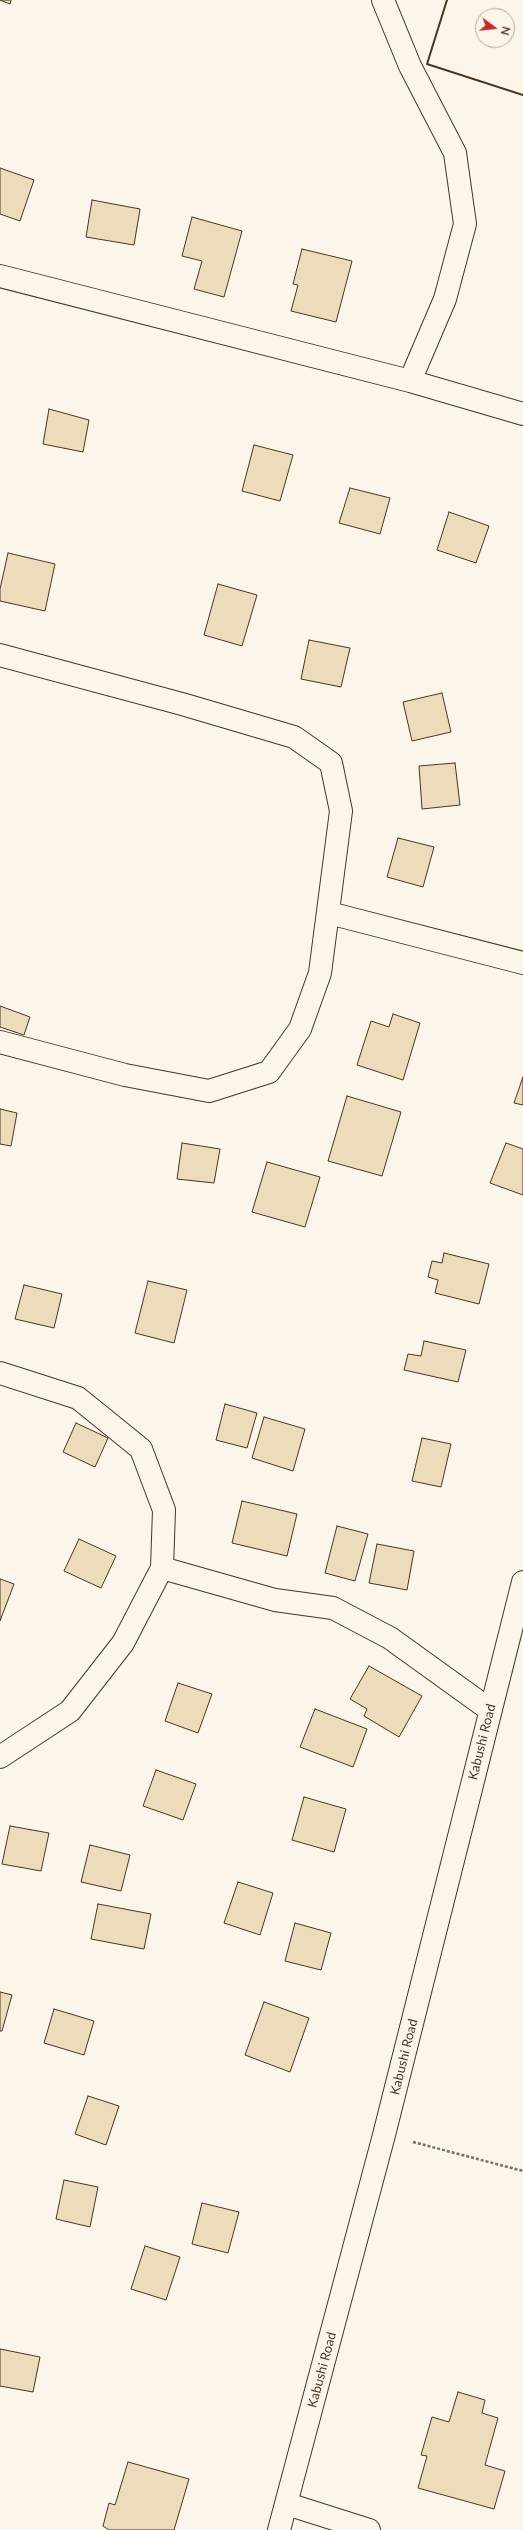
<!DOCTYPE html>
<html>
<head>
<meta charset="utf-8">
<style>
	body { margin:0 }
	#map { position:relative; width:523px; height:2530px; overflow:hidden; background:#fbf6e9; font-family:Lato,sans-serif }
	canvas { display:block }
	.north { position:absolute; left:475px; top:8px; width:40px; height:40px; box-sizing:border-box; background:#fbf6e9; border:1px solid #b4a999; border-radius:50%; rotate:105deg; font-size:11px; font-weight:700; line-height:16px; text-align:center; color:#4a3520 }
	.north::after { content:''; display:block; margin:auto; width:14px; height:18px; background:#c62828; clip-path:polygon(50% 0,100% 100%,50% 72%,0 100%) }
</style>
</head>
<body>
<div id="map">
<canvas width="523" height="2530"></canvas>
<div class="north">N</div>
</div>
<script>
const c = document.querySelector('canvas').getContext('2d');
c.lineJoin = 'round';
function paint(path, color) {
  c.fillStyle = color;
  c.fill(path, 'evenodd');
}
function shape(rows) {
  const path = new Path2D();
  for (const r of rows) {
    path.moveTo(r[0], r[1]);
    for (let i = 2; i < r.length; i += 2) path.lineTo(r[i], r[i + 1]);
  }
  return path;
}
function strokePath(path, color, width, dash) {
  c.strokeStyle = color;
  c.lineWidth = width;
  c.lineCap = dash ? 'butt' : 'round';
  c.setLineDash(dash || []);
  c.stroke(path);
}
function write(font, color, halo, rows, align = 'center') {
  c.font = font + ' Lato,sans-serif';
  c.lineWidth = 3;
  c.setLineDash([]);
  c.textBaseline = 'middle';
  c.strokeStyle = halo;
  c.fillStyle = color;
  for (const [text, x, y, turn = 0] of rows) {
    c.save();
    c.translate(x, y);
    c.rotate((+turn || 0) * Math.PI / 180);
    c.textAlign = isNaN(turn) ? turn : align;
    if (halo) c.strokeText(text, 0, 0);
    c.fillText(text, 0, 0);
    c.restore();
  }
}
const building = shape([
	[0,0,11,0,10,4,0,0],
	[0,168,34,180,20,221,0,214,0,168],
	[92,200,140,209,134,245,86,237,92,200],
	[192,217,242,231,224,297,194,289,202,261,182,256,192,217],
	[302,249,352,261,336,322,291,311,298,285,293,284,302,249],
	[49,409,89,420,83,452,43,444,49,409],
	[254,445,293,455,280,501,242,491,254,445],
	[350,488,390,498,380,534,339,523,350,488],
	[449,512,489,526,476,563,437,550,449,512],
	[8,553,55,564,45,611,0,601,0,589,8,553],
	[218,584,257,595,242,646,204,635,218,584],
	[309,640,350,648,341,687,301,679,309,640],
	[442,693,451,732,412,741,403,702,442,693],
	[455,763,460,805,422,809,419,766,455,763],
	[398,838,434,847,423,887,387,877,398,838],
	[0,1006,30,1017,24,1035,0,1027,0,1006],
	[393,1014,420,1023,403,1080,357,1065,371,1021,389,1027,393,1014],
	[523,1077,523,1105,514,1103,523,1077],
	[347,1096,401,1112,382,1176,328,1161,347,1096],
	[0,1109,17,1113,11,1146,0,1144,0,1109],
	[182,1143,220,1149,214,1183,177,1179,182,1143],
	[506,1143,523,1149,523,1195,490,1183,506,1143],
	[267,1162,320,1177,305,1227,252,1212,267,1162],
	[444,1253,489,1264,479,1304,435,1293,438,1280,428,1277,432,1261,442,1263,444,1253],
	[148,1281,187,1290,174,1343,135,1333,148,1281],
	[24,1285,62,1294,54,1328,15,1319,24,1285],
	[424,1341,466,1350,458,1382,404,1370,408,1354,421,1356,424,1341],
	[225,1404,257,1413,247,1448,216,1440,225,1404],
	[264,1417,305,1429,293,1471,252,1458,264,1417],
	[76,1423,108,1438,95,1467,63,1452,76,1423],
	[422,1438,451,1444,441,1487,412,1481,422,1438],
	[242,1501,297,1514,287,1556,232,1543,242,1501],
	[337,1526,368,1534,355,1581,325,1573,337,1526],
	[79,1539,116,1556,101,1588,64,1571,79,1539],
	[377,1544,414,1551,407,1590,369,1583,377,1544],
	[0,1579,14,1584,0,1621,0,1579],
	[369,1666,422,1696,399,1737,364,1716,367,1709,350,1699,369,1666],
	[178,1683,212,1694,198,1733,165,1721,178,1683],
	[315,1709,367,1729,353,1767,300,1747,315,1709],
	[156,1770,196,1784,183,1820,143,1806,156,1770],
	[304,1797,346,1809,334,1852,292,1840,304,1797],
	[10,1826,49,1833,41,1871,2,1864,10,1826],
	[90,1845,130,1855,121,1891,81,1882,90,1845],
	[238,1882,273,1893,260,1935,224,1923,238,1882],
	[98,1904,151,1914,144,1949,91,1939,98,1904],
	[295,1923,331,1933,321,1970,285,1961,295,1923],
	[0,1992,12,1995,2,2031,0,2031,0,1992],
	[264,2002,309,2018,290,2072,245,2055,264,2002],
	[54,2009,94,2021,84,2055,44,2043,54,2009],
	[88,2096,119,2106,106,2145,75,2134,88,2096],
	[64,2180,98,2187,90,2227,56,2219,64,2180],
	[202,2203,239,2212,228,2253,192,2244,202,2203],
	[145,2246,180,2257,166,2300,131,2289,145,2246],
	[0,2349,40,2357,33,2392,0,2386,0,2349],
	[458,2392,485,2400,482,2413,498,2418,485,2465,505,2471,494,2509,418,2488,427,2456,421,2455,432,2417,449,2422,458,2392],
	[128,2462,189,2479,174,2530,109,2530,103,2526,109,2503,115,2505,128,2462]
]);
paint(building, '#ecdcbc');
strokePath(building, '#4a3520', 1);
const minor = shape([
	[383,0,410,66,455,153,465,224,445,299,410,381],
	[0,276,410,381,523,414],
	[0,655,182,704,294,737,331,763,341,811,320,973,300,1029,269,1072,209,1091,125,1075,0,1042],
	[329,913,523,963],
	[0,1373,78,1398,141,1449,164,1510,162,1568,123,1643,70,1711,0,1757],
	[162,1568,275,1600,333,1608,390,1638,490,1710],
	[287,2504,369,2530]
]);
const secondary = shape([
	[279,2530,384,2135,523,1582]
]);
strokePath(minor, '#4a3520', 24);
strokePath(secondary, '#4a3520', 24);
strokePath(shape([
	[413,2142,523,2171]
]), '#7f6f5c', 2.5, [3, 2]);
strokePath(minor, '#fbf6e9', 22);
strokePath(secondary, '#fbf6e9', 22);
strokePath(shape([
	[447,0,427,64,523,95]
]), '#4a3520', 2);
write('13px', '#4a3520', '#fbf6e9', [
	["Kabushi Road",482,1742,-76],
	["Kabushi Road",404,2057,-76],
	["Kabushi Road",322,2370,-75]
]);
</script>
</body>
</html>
